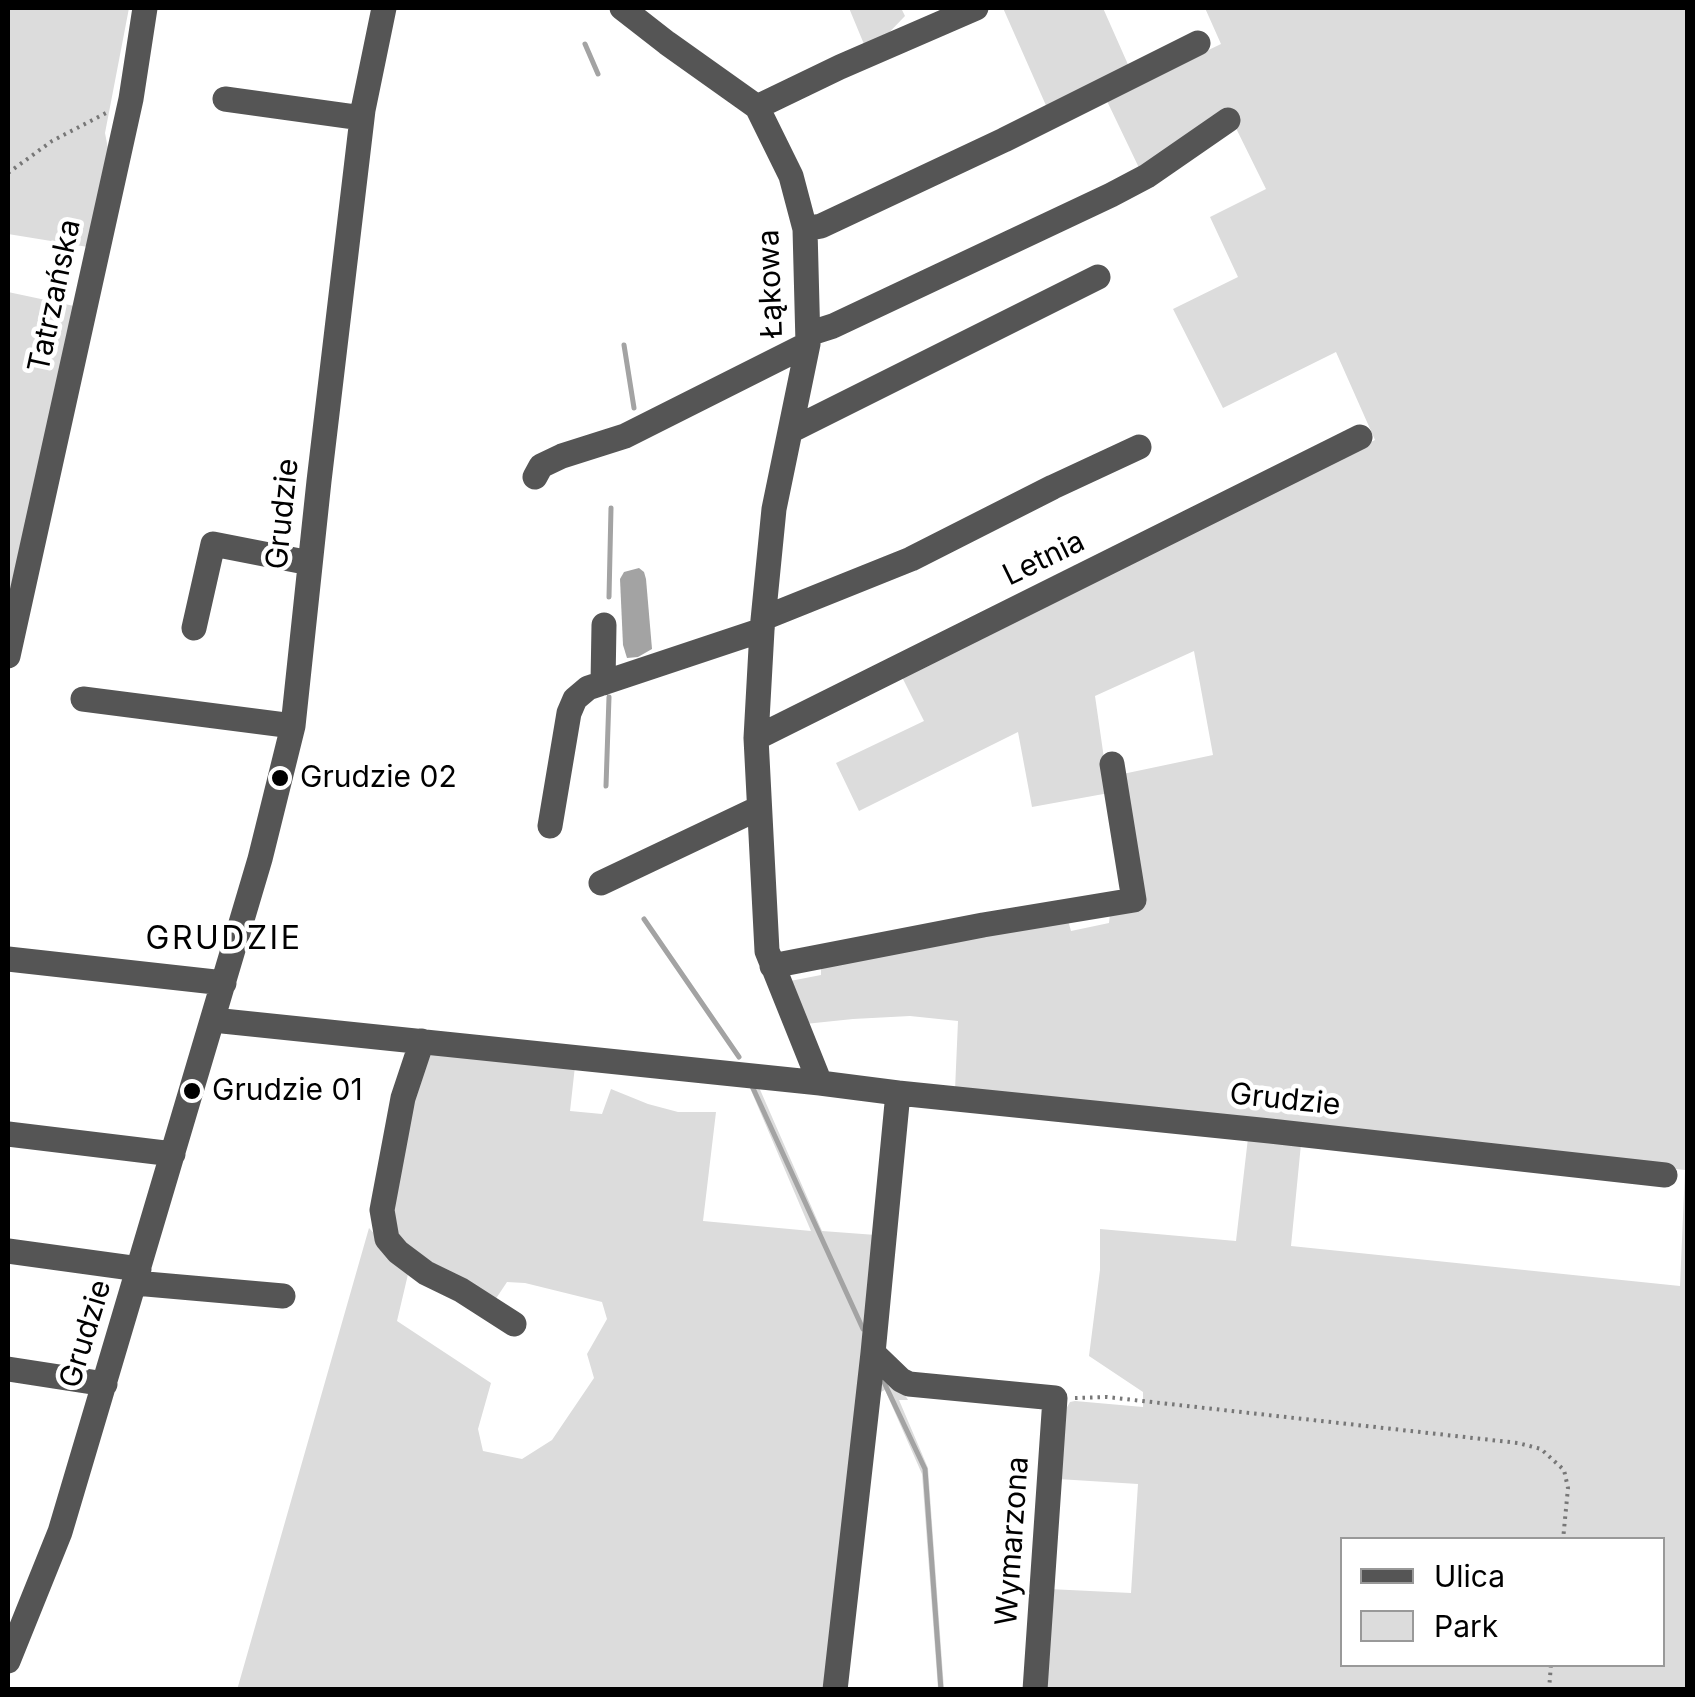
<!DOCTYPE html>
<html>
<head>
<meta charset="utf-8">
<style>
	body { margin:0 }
	#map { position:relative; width:1695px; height:1697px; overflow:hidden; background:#fff; font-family:Inter,sans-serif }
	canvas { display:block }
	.frame { position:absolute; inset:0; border:10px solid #000; pointer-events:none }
	.legend { position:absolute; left:1340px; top:1537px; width:325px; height:130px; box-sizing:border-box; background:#fff; border:2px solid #999; margin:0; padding:12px 18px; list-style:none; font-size:30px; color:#000 }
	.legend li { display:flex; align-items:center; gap:20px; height:50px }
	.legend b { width:50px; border:2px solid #999 }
</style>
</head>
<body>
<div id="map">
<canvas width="1695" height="1697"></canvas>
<div class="frame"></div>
<ul class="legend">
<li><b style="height:12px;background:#555"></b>Ulica</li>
<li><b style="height:28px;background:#dcdcdc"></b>Park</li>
</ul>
</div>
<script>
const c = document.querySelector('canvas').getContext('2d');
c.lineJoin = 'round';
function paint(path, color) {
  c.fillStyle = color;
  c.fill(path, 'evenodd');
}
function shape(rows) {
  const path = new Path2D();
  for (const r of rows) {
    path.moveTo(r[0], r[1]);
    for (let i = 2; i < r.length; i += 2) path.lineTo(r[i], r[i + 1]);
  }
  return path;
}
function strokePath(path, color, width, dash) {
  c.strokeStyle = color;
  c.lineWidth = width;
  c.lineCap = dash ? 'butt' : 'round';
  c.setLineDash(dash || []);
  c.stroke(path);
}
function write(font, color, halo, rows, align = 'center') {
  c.font = font + ' Inter,sans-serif';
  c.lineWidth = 9;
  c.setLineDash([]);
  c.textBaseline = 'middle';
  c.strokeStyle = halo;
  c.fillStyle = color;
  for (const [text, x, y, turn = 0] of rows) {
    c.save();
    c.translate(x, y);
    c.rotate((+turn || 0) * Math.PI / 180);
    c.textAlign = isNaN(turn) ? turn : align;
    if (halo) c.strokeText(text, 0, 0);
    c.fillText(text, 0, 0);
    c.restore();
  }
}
paint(shape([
	[8,8,129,8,105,133,110,159,88,247,8,234],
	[849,8,901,8,905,16,879,43,866,49],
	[1003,8,1103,8,1130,69,1048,110],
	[1205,8,1687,8,1687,1689,1042,1689,1049,1589,1131,1593,1138,1484,1058,1479,1066,1409,1070,1402,1075,1401,1143,1407,1143,1392,1089,1356,1100,1270,1100,1229,1236,1241,1248,1138,1301,1144,1291,1246,1680,1286,1685,1170,955,1090,958,1021,910,1016,853,1019,805,1024,785,982,821,975,821,968,1067,917,1071,931,1109,923,1110,914,1142,904,1118,775,1213,755,1194,651,1095,696,1109,793,1032,807,1018,732,859,811,836,763,924,721,901,675,1375,440,1336,352,1223,408,1173,309,1238,277,1210,217,1266,189,1228,112,1141,172,1106,99,1221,44],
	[1342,1540,1662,1540,1662,1664,1342,1664],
	[8,292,74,306,8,622],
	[429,1053,575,1066,570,1111,602,1114,611,1089,648,1104,678,1112,716,1112,703,1221,811,1231,747,1081,758,1085,822,1231,876,1235,825,1689,237,1690,369,1228,409,1270,397,1321,491,1383,478,1429,483,1451,522,1459,552,1440,594,1378,587,1354,607,1319,602,1302,525,1283,507,1282,495,1300,408,1250,390,1224,407,1112],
	[875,1369,899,1385,908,1400,899,1400,928,1468,944,1689,938,1689,922,1474,885,1390,874,1395]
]), '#dcdcdc');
paint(shape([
	[639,568,644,572,646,579,652,649,638,657,627,658,623,645,620,579,624,572]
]), '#a3a3a3');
strokePath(shape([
	[585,44,598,74],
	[624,345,634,408],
	[609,597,611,508],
	[606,786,609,697],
	[644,919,739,1057],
	[752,1086,863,1329],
	[882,1378,925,1469,941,1690]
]), '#a3a3a3', 5);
strokePath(shape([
	[8,173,52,141,106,113],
	[1075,1398,1107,1397,1518,1443,1541,1449,1564,1470,1568,1488,1563,1540],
	[1549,1690,1551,1664]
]), '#777', 4, [2.5, 5]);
strokePath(shape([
	[622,8,667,43,757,107,791,176,805,229,808,344,774,509,762,630,756,738,767,951,820,1083],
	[225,99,362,118],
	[757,107,840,67,976,8],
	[805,229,821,226,1004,140,1198,43],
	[808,334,833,326,1111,195,1147,176,1228,120],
	[792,430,1098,277],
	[535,477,541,466,562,456,625,436,808,344],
	[764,618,911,559,1053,487,1139,447],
	[194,628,213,544,310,563],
	[8,656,131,99,145,8],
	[603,683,604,625],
	[83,699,293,726],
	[756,738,1360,437],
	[550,826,569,713,575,699,588,688,762,630],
	[601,883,759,808],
	[8,959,224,983],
	[772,966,983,925,1134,900,1112,764],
	[213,1020,820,1083,898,1093,873,1353,835,1690],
	[422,1041,403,1098,382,1210,387,1239,398,1252,426,1273,461,1290,514,1324],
	[898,1093,1270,1131,1665,1175],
	[8,1134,173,1154],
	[8,1251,139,1269],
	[135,1283,283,1296],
	[873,1353,901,1380,909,1384,1055,1398,1035,1690],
	[8,1369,105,1384],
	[8,1661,60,1532,260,859,293,726,319,481,363,110,384,8]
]), '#555', 25);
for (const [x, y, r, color] of [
	[280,778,10,"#000"],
	[192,1091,10,"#000"]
]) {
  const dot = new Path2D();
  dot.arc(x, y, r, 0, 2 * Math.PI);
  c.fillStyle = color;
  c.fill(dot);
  strokePath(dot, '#fff', 4);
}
write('30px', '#000', '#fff', [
	["Łąkowa",771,284,-92],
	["Tatrzańska",55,296,-78],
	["Grudzie",283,514,-84],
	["Letnia",1044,559,-26],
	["Grudzie",1285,1100,6],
	["Grudzie",86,1334,-73],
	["Wymarzona",1013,1541,-86]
]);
write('30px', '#000', '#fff', [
	["Grudzie 02",300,778],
	["Grudzie 01",212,1091]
], 'left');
c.letterSpacing = '2.5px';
write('32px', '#000', '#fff', [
	["GRUDZIE",224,939]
]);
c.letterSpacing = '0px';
</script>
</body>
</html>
